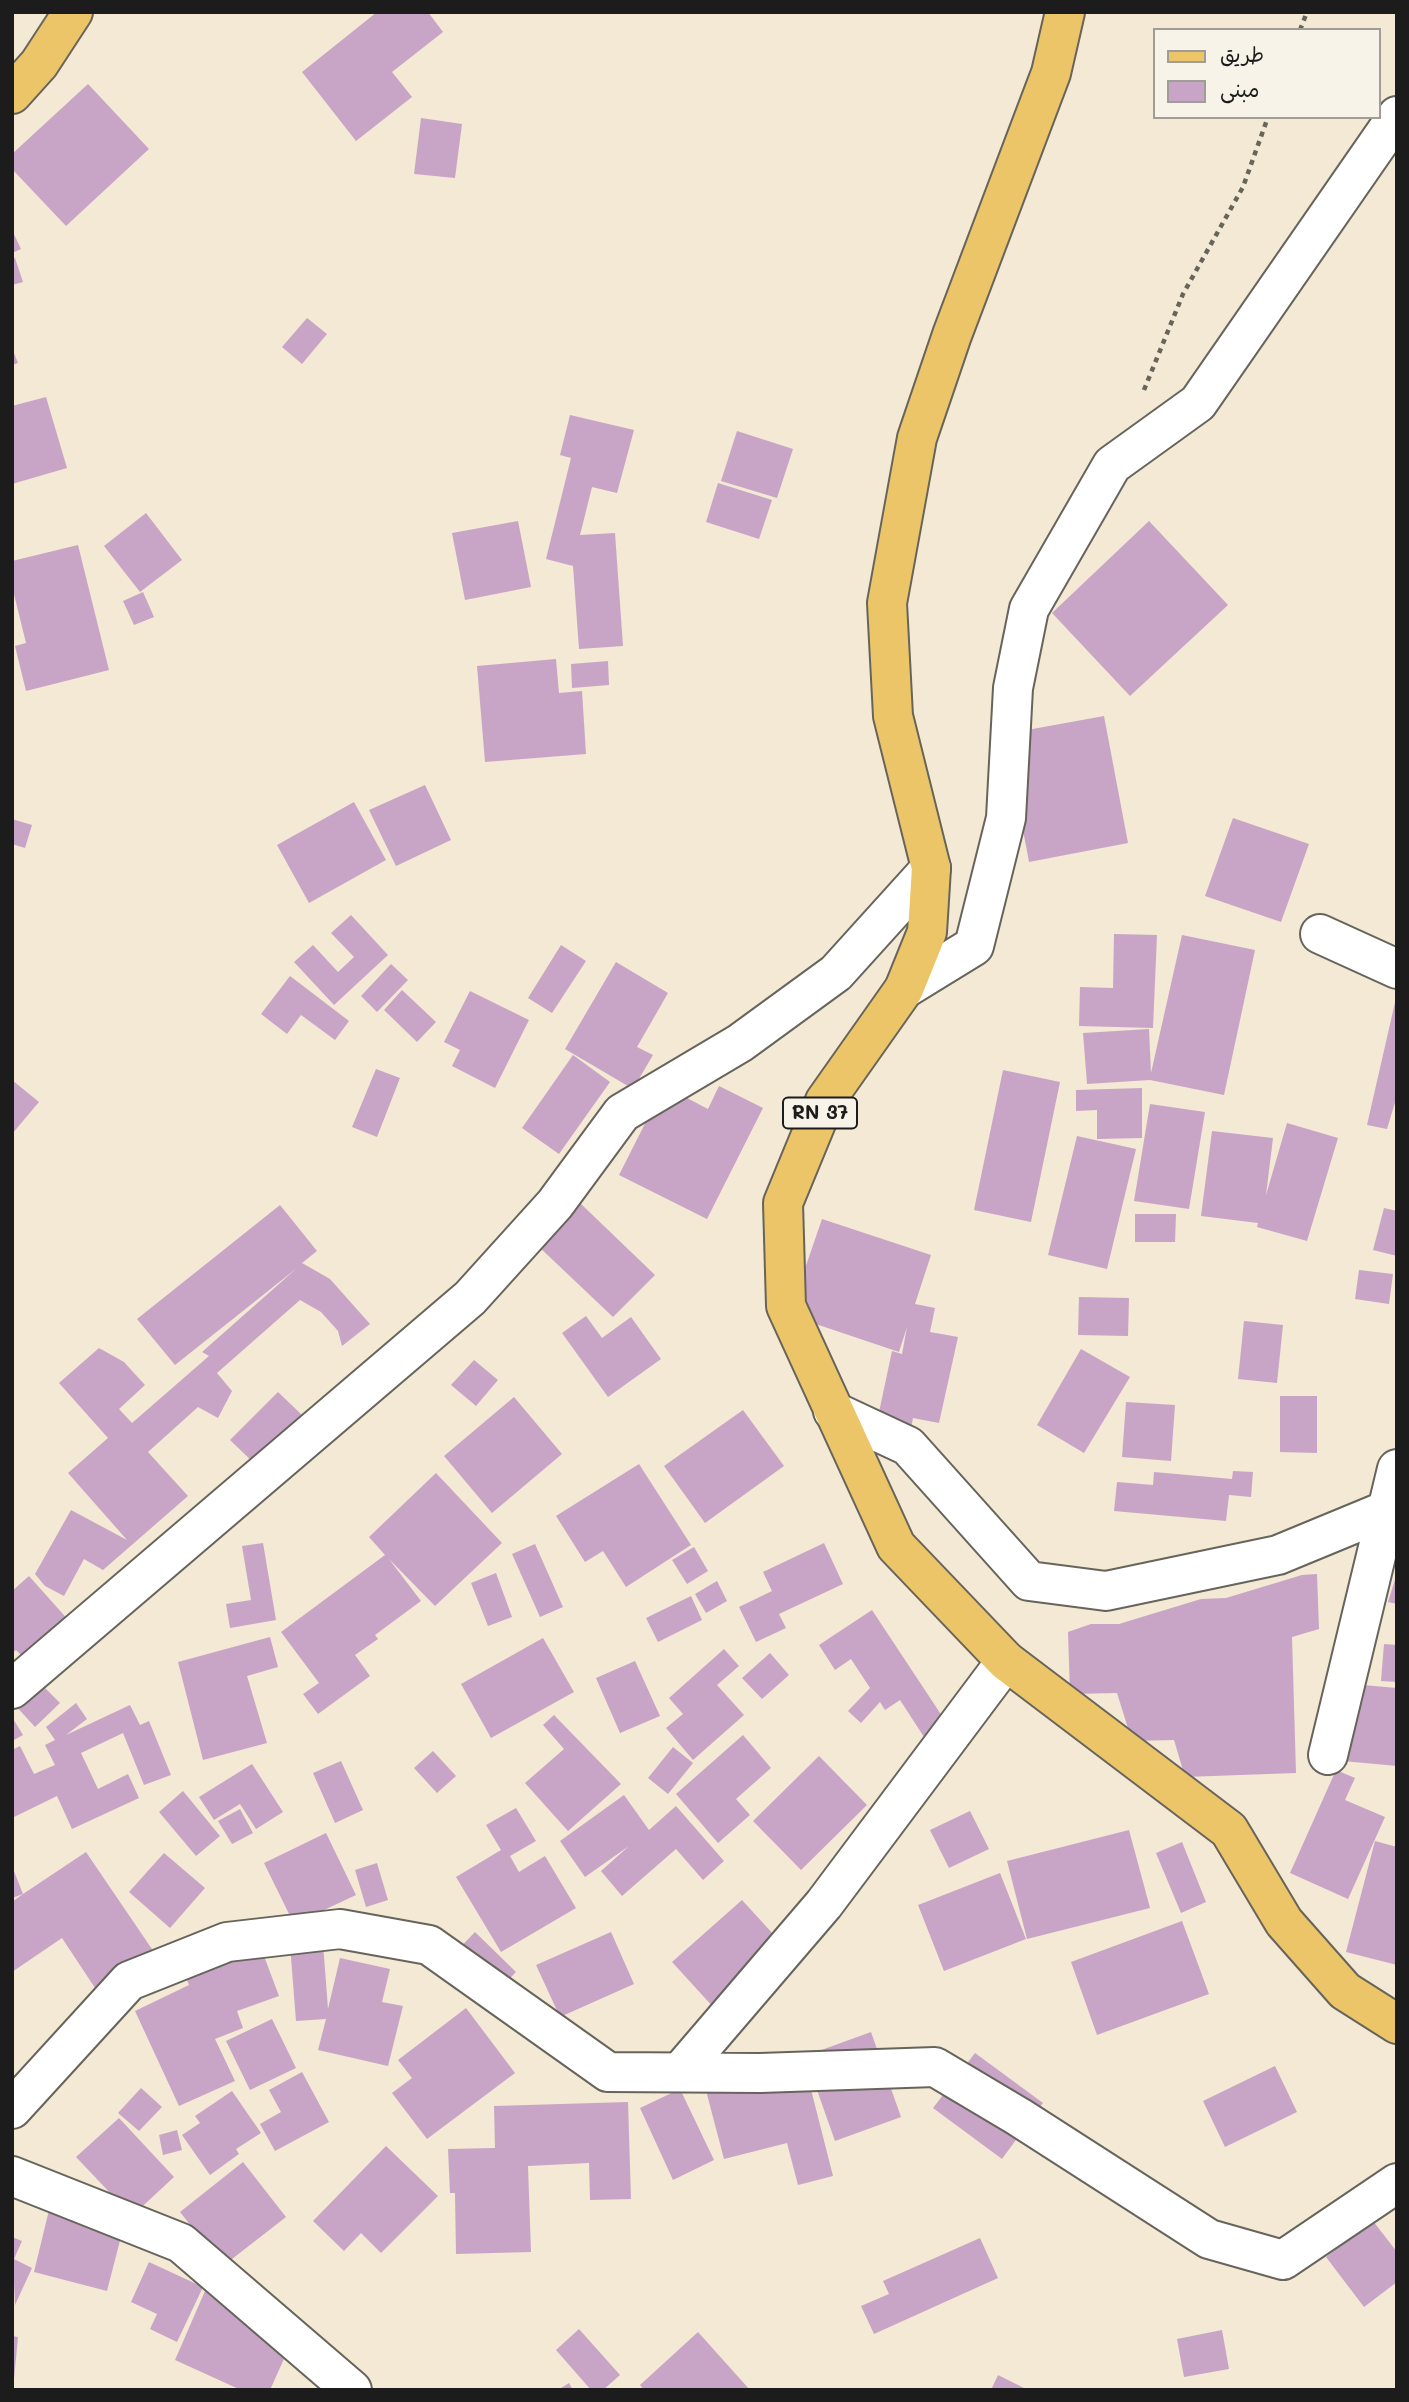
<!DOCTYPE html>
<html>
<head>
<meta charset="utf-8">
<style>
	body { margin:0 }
	#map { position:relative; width:1409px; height:2402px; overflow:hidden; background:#f3e9d4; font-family:Mali,"Playpen Sans Arabic",sans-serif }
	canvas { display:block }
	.frame { position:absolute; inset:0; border:14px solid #1c1c1c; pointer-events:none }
	.legend { position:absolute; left:1153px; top:28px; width:228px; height:91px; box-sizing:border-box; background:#f7f3e8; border:2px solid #9f9d96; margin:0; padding:9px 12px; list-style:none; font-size:21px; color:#1c1c1c }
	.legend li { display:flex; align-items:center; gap:14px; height:35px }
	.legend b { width:35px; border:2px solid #9f9d96 }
</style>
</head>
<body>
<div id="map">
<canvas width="1409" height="2402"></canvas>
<div class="frame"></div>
<ul class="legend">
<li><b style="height:9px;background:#edc569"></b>طريق</li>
<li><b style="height:19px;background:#c8a5c6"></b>مبنى</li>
</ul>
</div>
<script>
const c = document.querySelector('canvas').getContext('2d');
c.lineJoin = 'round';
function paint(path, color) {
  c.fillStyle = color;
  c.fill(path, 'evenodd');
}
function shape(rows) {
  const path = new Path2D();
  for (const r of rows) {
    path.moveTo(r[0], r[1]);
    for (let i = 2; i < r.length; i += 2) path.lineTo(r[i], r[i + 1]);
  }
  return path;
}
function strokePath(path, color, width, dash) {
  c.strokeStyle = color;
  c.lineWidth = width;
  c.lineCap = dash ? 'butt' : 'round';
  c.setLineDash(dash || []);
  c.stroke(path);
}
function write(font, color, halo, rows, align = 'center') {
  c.font = font + ' Mali,sans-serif';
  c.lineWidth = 5;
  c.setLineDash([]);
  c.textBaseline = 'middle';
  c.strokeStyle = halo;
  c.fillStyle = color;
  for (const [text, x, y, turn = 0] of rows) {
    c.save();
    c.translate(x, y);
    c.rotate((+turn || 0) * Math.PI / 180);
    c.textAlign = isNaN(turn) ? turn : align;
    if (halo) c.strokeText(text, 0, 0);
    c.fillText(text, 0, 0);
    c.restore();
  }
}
paint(shape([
	[377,12,428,12,443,32,392,72,412,97,356,141,302,72],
	[88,84,149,149,66,226,12,169,12,154],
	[421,118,462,124,455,178,414,174],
	[12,230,21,249,12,253],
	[15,258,23,282,12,285,12,259],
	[307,318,327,334,302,364,282,347],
	[12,348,18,363,12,365],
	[46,397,67,468,12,484,12,406],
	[570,415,634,430,617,493,592,487,580,535,615,533,623,646,579,649,573,566,546,559,571,458,560,455],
	[737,431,793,449,777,498,721,481],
	[718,483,772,500,759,539,706,522],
	[146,513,182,560,140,592,104,546],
	[518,521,531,587,465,600,452,533],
	[1149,521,1228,605,1130,696,1052,613],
	[78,545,109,670,26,691,15,646,26,643,12,586,12,561],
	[143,592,154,617,134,625,123,601],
	[556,659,559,693,582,691,586,754,485,762,477,666],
	[608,661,609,685,572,688,571,664],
	[1104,716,1128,843,1029,862,1005,734],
	[425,785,451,840,396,866,369,810],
	[354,802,386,860,309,903,277,845],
	[1233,818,1309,844,1281,922,1205,896],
	[12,819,32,825,25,848,12,844],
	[351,915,388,955,334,1005,294,962,313,945,338,972,354,957,331,933],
	[1114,934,1157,935,1153,1028,1079,1026,1080,987,1113,988],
	[1182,935,1255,950,1224,1095,1150,1080,1087,1084,1083,1033,1149,1029,1151,1073],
	[561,945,586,961,552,1013,528,998],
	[616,962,668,993,637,1047,653,1055,633,1089,565,1049],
	[391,964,408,980,377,1012,361,996],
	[290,976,349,1021,335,1040,301,1015,287,1034,261,1014],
	[402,990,436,1022,417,1042,384,1010],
	[470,991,529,1020,495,1088,452,1066,460,1050,444,1042],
	[1396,998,1397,1096,1387,1129,1367,1125],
	[573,1055,610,1082,559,1154,522,1128],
	[376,1069,400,1078,377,1137,352,1127],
	[1003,1070,1060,1082,1031,1222,974,1210],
	[12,1080,39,1102,12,1134],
	[664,1086,708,1109,719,1086,763,1108,707,1219,619,1175],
	[1142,1088,1142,1138,1097,1139,1097,1110,1076,1111,1076,1090],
	[1150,1104,1205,1112,1189,1209,1134,1201],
	[1287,1123,1338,1138,1307,1241,1257,1227,1258,1223,1201,1216,1212,1131,1273,1138,1266,1195],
	[1077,1136,1136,1149,1107,1269,1048,1255],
	[579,1202,655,1275,613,1317,537,1245],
	[280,1205,317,1251,302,1263,330,1279,370,1324,342,1346,338,1331,321,1312,300,1300,217,1373,232,1391,218,1418,198,1407,148,1452,188,1496,103,1570,84,1559,64,1596,45,1586,35,1574,71,1510,127,1540,68,1473,108,1438,59,1383,99,1348,124,1362,145,1385,119,1409,132,1423,209,1356,202,1352,297,1268,175,1365,137,1319],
	[1384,1208,1397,1211,1397,1256,1373,1250],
	[1135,1214,1176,1214,1175,1242,1135,1242],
	[822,1219,931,1255,915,1304,935,1308,930,1332,958,1337,939,1423,913,1418,909,1439,875,1431,892,1351,902,1354,907,1327,899,1352,789,1315],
	[1359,1270,1393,1274,1389,1304,1355,1299],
	[1079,1297,1129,1298,1128,1336,1078,1335],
	[586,1316,602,1338,631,1317,661,1359,608,1397,562,1333],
	[1244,1321,1283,1325,1277,1383,1238,1379],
	[1081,1349,1130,1377,1084,1453,1037,1425],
	[474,1360,498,1380,476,1406,451,1385],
	[278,1392,303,1416,255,1464,230,1440],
	[1280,1396,1317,1396,1317,1453,1280,1452],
	[514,1397,562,1454,492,1513,444,1456],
	[1126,1402,1175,1405,1171,1461,1122,1457],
	[743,1410,784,1466,705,1523,664,1466],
	[639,1464,691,1545,626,1587,603,1551,585,1562,556,1516],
	[1233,1471,1253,1472,1251,1497,1229,1495,1226,1521,1114,1511,1117,1482,1153,1485,1154,1472,1232,1479],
	[436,1473,502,1543,435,1606,389,1559,421,1601,375,1635,378,1639,355,1655,370,1676,318,1714,303,1694,319,1683,281,1632,385,1555,369,1537],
	[263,1543,276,1620,230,1628,226,1604,251,1600,242,1546],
	[824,1543,843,1584,779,1614,786,1628,756,1642,739,1607,772,1591,763,1572],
	[535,1544,563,1607,540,1617,512,1554],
	[694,1547,708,1571,687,1584,672,1560],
	[496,1573,512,1617,488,1626,471,1583],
	[1397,1573,1397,1604,1388,1602],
	[1317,1574,1319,1629,1292,1637,1296,1773,1185,1777,1174,1740,1132,1741,1117,1693,1070,1694,1068,1632,1091,1624,1119,1624,1201,1599,1226,1598,1302,1575],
	[29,1576,71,1623,28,1662,16,1650,12,1653,12,1591],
	[717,1581,727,1601,706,1613,695,1594],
	[691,1596,702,1620,658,1642,646,1618],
	[872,1610,948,1725,926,1740,900,1700,885,1710,880,1702,861,1723,848,1711,870,1688,851,1659,835,1670,819,1645],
	[270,1637,278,1667,247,1676,267,1743,203,1760,178,1662],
	[543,1638,574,1692,491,1738,461,1684],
	[1384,1644,1397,1645,1397,1682,1381,1681],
	[724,1649,739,1666,717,1685,744,1715,693,1760,666,1728,683,1714,669,1698],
	[770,1653,789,1675,762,1699,742,1678],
	[635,1661,660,1716,620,1733,596,1678],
	[38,1681,60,1703,35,1727,14,1704],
	[1340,1683,1397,1688,1397,1766,1332,1760],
	[76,1703,87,1719,66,1735,130,1705,140,1725,149,1721,171,1775,144,1785,123,1733,81,1753,98,1789,128,1774,139,1798,72,1829,57,1796,12,1818,12,1750,20,1746,34,1774,55,1765,45,1745,55,1740,46,1727],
	[554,1715,621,1784,568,1831,525,1783,564,1749,543,1725],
	[12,1717,23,1735,12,1741],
	[743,1735,771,1768,736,1799,750,1815,718,1843,676,1794],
	[673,1747,693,1763,668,1794,648,1778],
	[433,1751,456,1776,437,1793,414,1768],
	[819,1756,867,1805,801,1870,753,1821],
	[341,1761,363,1810,335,1823,313,1773],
	[252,1764,283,1812,256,1829,240,1804,214,1820,199,1797],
	[1336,1770,1355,1778,1345,1800,1385,1817,1348,1899,1290,1873],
	[183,1791,220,1836,196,1856,159,1812],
	[624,1795,649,1830,676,1806,724,1861,703,1880,676,1849,622,1896,601,1871,629,1846,585,1877,560,1841],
	[516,1808,536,1841,510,1856,519,1872,545,1856,576,1908,501,1952,456,1877,501,1850,486,1825],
	[240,1809,253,1833,232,1844,218,1821],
	[970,1811,989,1849,949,1868,930,1830],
	[1129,1830,1150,1908,1027,1939,1007,1861],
	[326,1833,356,1895,294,1924,264,1863],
	[1375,1841,1397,1847,1397,1965,1346,1952],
	[1182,1842,1206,1902,1181,1913,1156,1853],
	[86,1852,158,1958,101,1997,62,1938,12,1972,12,1902,23,1894,12,1898,12,1866,23,1894],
	[164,1853,205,1888,170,1928,129,1892],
	[377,1863,388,1900,366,1907,355,1870],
	[1000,1873,1026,1939,944,1971,918,1905],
	[742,1900,785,1947,715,2009,672,1962],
	[1182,1921,1209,1994,1097,2035,1071,1962],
	[475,1932,516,1972,483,2006,442,1966],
	[611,1932,634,1984,560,2017,536,1965],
	[258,1940,279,1996,237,2011,243,2028,215,2039,235,2081,179,2106,135,2011,189,1985,183,1969],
	[323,1943,328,2009,340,1958,390,1969,382,2002,403,2006,388,2066,318,2050,326,2019,296,2021,290,1945],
	[466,2008,515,2073,427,2139,392,2093,412,2078,398,2060],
	[272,2019,296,2068,250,2090,226,2041],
	[871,2032,901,2117,835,2141,805,2056],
	[975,2053,1043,2103,1002,2159,933,2108],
	[803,2058,833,2176,798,2185,787,2143,724,2159,704,2083],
	[1275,2066,1297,2112,1225,2147,1203,2101],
	[302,2072,329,2122,275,2151,260,2124,281,2112,269,2090],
	[141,2088,162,2107,139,2131,118,2113],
	[680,2089,714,2160,673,2180,640,2108],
	[232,2091,261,2133,236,2149,239,2154,210,2175,182,2135,200,2123,195,2116],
	[628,2102,631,2199,590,2200,589,2163,528,2166,531,2252,456,2254,455,2193,450,2193,448,2149,495,2148,494,2106],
	[119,2118,174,2177,132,2216,76,2157],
	[177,2130,182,2150,163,2155,159,2135],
	[386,2146,438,2196,381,2253,361,2233,344,2251,313,2221],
	[243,2162,286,2217,223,2266,180,2212],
	[50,2206,124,2225,107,2291,34,2272],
	[1373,2221,1397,2252,1397,2282,1364,2307,1326,2257],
	[12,2237,22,2241,14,2259,32,2268,15,2305],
	[980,2238,998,2278,874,2334,861,2306,889,2294,883,2281],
	[149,2262,203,2287,177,2342,150,2329,157,2314,131,2302],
	[205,2291,296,2332,270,2390,241,2390,175,2360],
	[579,2329,620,2375,603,2390,591,2390,556,2350],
	[1222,2330,1229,2369,1184,2377,1177,2339],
	[698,2332,750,2390,644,2390,640,2385],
	[12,2336,18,2337,14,2379,12,2379],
	[998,2375,1028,2390,991,2390],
	[569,2383,573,2390,558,2390]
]), '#c8a5c6');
const minor = shape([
	[1320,934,1397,969],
	[904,989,974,946,1006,818,1013,688,1029,609,1112,465,1198,403,1397,116],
	[833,1411,908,1446,1029,1581,1106,1591,1278,1555,1387,1510],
	[12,1689,470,1298,555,1204,622,1113,740,1043,836,973,931,868],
	[1328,1755,1397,1469],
	[680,2072,824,1904,1006,1661],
	[12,2109,129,1981,227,1942,340,1929,429,1945,608,2072,760,2073,935,2067,1019,2117,1209,2239,1283,2260,1397,2183],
	[12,2176,181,2243,352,2390]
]);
const primary = shape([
	[1065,12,1051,73,952,335,917,438,887,603,893,716,931,868,927,932,904,989,825,1101,783,1203,786,1306,896,1546,1006,1661,1229,1830,1284,1922,1345,1991,1397,2024],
	[12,94,39,64,73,12]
]);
strokePath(minor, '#67645c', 42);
strokePath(primary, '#67645c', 42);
strokePath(shape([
	[1300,30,1307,12],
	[1144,390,1183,294,1243,187,1268,117]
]), '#67645c', 4.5, [5, 5]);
strokePath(minor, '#fff', 38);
strokePath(primary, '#edc569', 38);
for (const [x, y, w] of [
	[820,1113,74]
]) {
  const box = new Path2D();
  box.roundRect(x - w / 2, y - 15.5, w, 31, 5);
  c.fillStyle = '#f7f3e8';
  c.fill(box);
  strokePath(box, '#1c1c1c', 2);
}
write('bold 19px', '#1c1c1c', null, [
	["RN 37",820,1113]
]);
</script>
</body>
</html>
